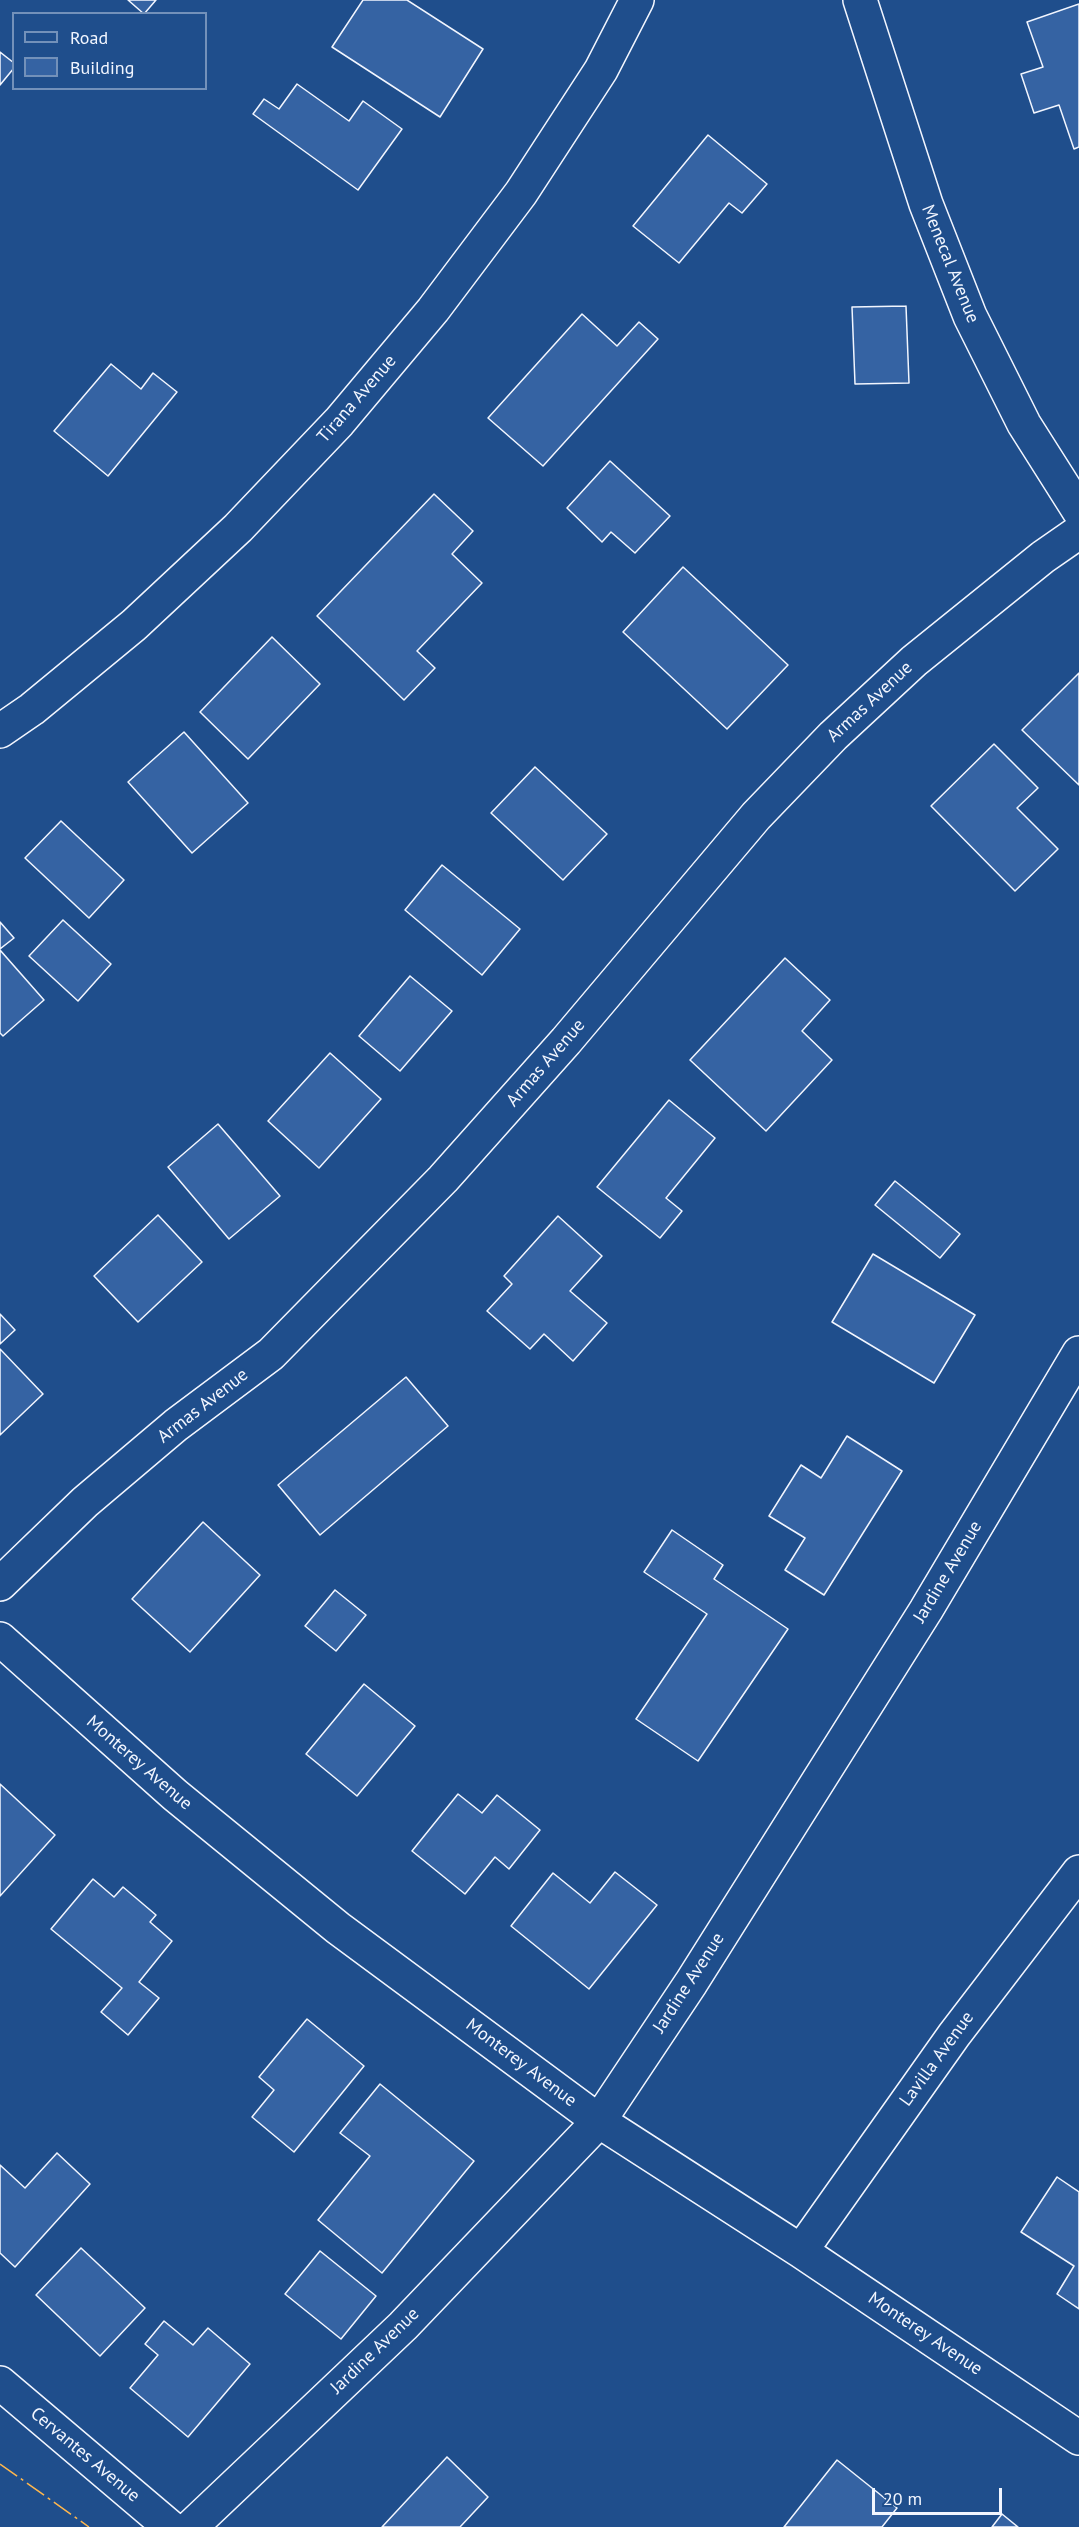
<!DOCTYPE html>
<html>
<head>
<meta charset="utf-8">
<style>
	body { margin:0 }
	#map { position:relative; width:1079px; height:2527px; overflow:hidden; background:#1f4e8c; font-family:"PT Sans",sans-serif }
	canvas { display:block }
	.legend { position:absolute; left:12px; top:12px; width:195px; height:78px; box-sizing:border-box; background:#1f4e8c; border:2px solid #7391ba; margin:0; padding:8px 10px; list-style:none; font-size:18px; color:#f2f6ff }
	.legend li { display:flex; align-items:center; gap:12px; height:30px }
	.legend b { width:30px; border:2px solid #7391ba }
	.scale { position:absolute; left:872px; top:2488px; width:130px; height:27px; box-sizing:border-box; border:3px solid #f2f6ff; border-top:0; padding-left:8px; font-size:18px; line-height:21px; white-space:nowrap; color:#f2f6ff; -webkit-text-stroke:4px #1f4e8c; paint-order:stroke }
</style>
</head>
<body>
<div id="map">
<canvas width="1079" height="2527"></canvas>
<ul class="legend">
<li><b style="height:8px;background:#1f4e8c"></b>Road</li>
<li><b style="height:16px;background:#3563a3"></b>Building</li>
</ul>
<div class="scale">20 m</div>
</div>
<script>
const c = document.querySelector('canvas').getContext('2d');
c.lineJoin = 'round';
function paint(path, color) {
  c.fillStyle = color;
  c.fill(path, 'evenodd');
}
function shape(rows) {
  const path = new Path2D();
  for (const r of rows) {
    path.moveTo(r[0], r[1]);
    for (let i = 2; i < r.length; i += 2) path.lineTo(r[i], r[i + 1]);
  }
  return path;
}
function strokePath(path, color, width, dash) {
  c.strokeStyle = color;
  c.lineWidth = width;
  c.lineCap = dash ? 'butt' : 'round';
  c.setLineDash(dash || []);
  c.stroke(path);
}
function write(font, color, halo, rows, align = 'center') {
  c.font = font + ' "PT Sans",sans-serif';
  c.lineWidth = 4.5;
  c.setLineDash([]);
  c.textBaseline = 'middle';
  c.strokeStyle = halo;
  c.fillStyle = color;
  for (const [text, x, y, turn = 0] of rows) {
    c.save();
    c.translate(x, y);
    c.rotate((+turn || 0) * Math.PI / 180);
    c.textAlign = isNaN(turn) ? turn : align;
    if (halo) c.strokeText(text, 0, 0);
    c.fillText(text, 0, 0);
    c.restore();
  }
}
const building = shape([
	[128,0,156,0,144,14,128,0],
	[363,0,407,0,483,49,440,117,332,47,363,0],
	[1079,4,1079,147,1074,149,1059,105,1034,113,1021,74,1043,67,1027,22,1079,4],
	[0,52,14,63,14,68,0,85,0,52],
	[297,84,349,121,363,101,402,129,358,190,253,114,264,99,279,109,297,84],
	[708,135,767,184,742,213,729,203,679,263,633,226,708,135],
	[906,306,909,383,855,384,852,307,906,306],
	[582,314,617,346,639,322,658,339,543,466,488,418,582,314],
	[111,364,141,389,153,373,177,392,108,476,54,431,111,364],
	[610,461,670,516,635,553,611,532,602,542,567,508,610,461],
	[434,494,473,531,452,554,482,583,417,651,435,668,404,700,317,616,434,494],
	[683,567,788,665,727,729,623,632,683,567],
	[272,637,320,684,248,759,200,712,272,637],
	[1079,673,1079,785,1022,730,1079,673],
	[184,732,248,803,192,853,128,782,184,732],
	[994,744,1038,788,1017,808,1058,849,1015,891,931,806,994,744],
	[535,767,607,834,563,880,491,813,535,767],
	[61,821,124,880,89,918,25,858,61,821],
	[442,865,520,929,482,975,405,910,442,865],
	[63,920,111,964,78,1001,29,956,63,920],
	[0,922,14,938,0,949,0,922],
	[0,950,44,1000,3,1036,0,1033,0,950],
	[785,958,830,1000,802,1031,832,1060,766,1131,690,1060,785,958],
	[410,976,452,1011,400,1071,359,1036,410,976],
	[330,1053,381,1099,319,1168,268,1121,330,1053],
	[669,1100,715,1138,666,1198,682,1211,660,1238,597,1187,669,1100],
	[218,1124,280,1196,229,1239,168,1167,218,1124],
	[895,1181,960,1234,940,1258,875,1205,895,1181],
	[158,1215,202,1262,138,1322,94,1276,158,1215],
	[558,1216,602,1256,570,1291,607,1323,573,1361,544,1334,530,1349,487,1311,512,1284,504,1276,558,1216],
	[873,1254,975,1315,934,1383,832,1322,873,1254],
	[0,1314,15,1330,0,1344,0,1314],
	[0,1349,43,1394,0,1435,0,1349],
	[406,1377,448,1426,320,1535,278,1485,406,1377],
	[847,1436,902,1471,824,1595,785,1570,805,1538,769,1516,801,1465,821,1478,847,1436],
	[203,1522,260,1575,190,1652,132,1599,203,1522],
	[672,1530,723,1565,714,1579,788,1629,698,1761,636,1719,707,1614,644,1572,672,1530],
	[335,1590,366,1615,336,1651,305,1626,335,1590],
	[364,1684,415,1726,357,1796,306,1754,364,1684],
	[0,1784,55,1835,0,1896,0,1784],
	[458,1794,482,1813,497,1795,540,1830,509,1869,495,1857,465,1894,412,1851,458,1794],
	[615,1872,657,1905,589,1989,511,1926,553,1873,590,1903,615,1872],
	[93,1879,114,1897,123,1887,156,1915,150,1922,172,1941,139,1982,159,1998,128,2035,101,2012,122,1988,51,1929,93,1879],
	[307,2019,364,2066,294,2152,252,2117,274,2090,259,2077,307,2019],
	[380,2084,474,2161,382,2273,318,2220,370,2156,340,2133,380,2084],
	[57,2153,90,2184,15,2267,0,2253,0,2165,25,2188,57,2153],
	[1057,2177,1079,2192,1079,2309,1057,2294,1074,2266,1021,2232,1057,2177],
	[81,2248,145,2308,100,2356,36,2295,81,2248],
	[320,2251,376,2296,341,2339,285,2294,320,2251],
	[164,2321,193,2345,208,2328,250,2364,188,2437,130,2388,158,2355,145,2344,164,2321],
	[447,2457,488,2497,460,2527,382,2527,447,2457],
	[837,2460,897,2508,882,2527,784,2527,837,2460],
	[1002,2514,1018,2527,992,2527,1002,2514]
]);
paint(building, '#3563a3');
strokePath(building, '#f2f6ff', 1.5);
const minor = shape([
	[860,0,926,204,970,316,1024,424,1079,511],
	[0,731,32,709,134,625,238,528,339,422,433,310,521,193,601,70,637,0],
	[0,1584,85,1502,176,1425,271,1354,443,1179,566,1041,756,816,833,736,914,661,1043,557,1079,532],
	[0,1639,175,1795,338,1928,599,2121,801,2251,1079,2438],
	[801,2251,954,2035,1079,1872],
	[0,2383,170,2527],
	[191,2527,403,2326,599,2121,691,1983,926,1610,1079,1353]
]);
strokePath(minor, '#f2f6ff', 36);
strokePath(minor, '#1f4e8c', 33);
strokePath(shape([
	[0,2464,89,2527]
]), '#ffb74d', 1.5, [21, 4.5, 3, 4.5]);
write('18px', '#f2f6ff', '#1f4e8c', [
	["Menecal Avenue",950,264,68],
	["Tirana Avenue",357,399,-49],
	["Armas Avenue",870,702,-43],
	["Armas Avenue",546,1063,-49],
	["Armas Avenue",203,1406,-38],
	["Jardine Avenue",948,1572,-59],
	["Monterey Avenue",139,1763,41],
	["Jardine Avenue",689,1983,-57],
	["Lavilla Avenue",937,2059,-54],
	["Monterey Avenue",521,2063,37],
	["Monterey Avenue",925,2334,34],
	["Jardine Avenue",375,2351,-44],
	["Cervantes Avenue",85,2455,40]
]);
</script>
</body>
</html>
